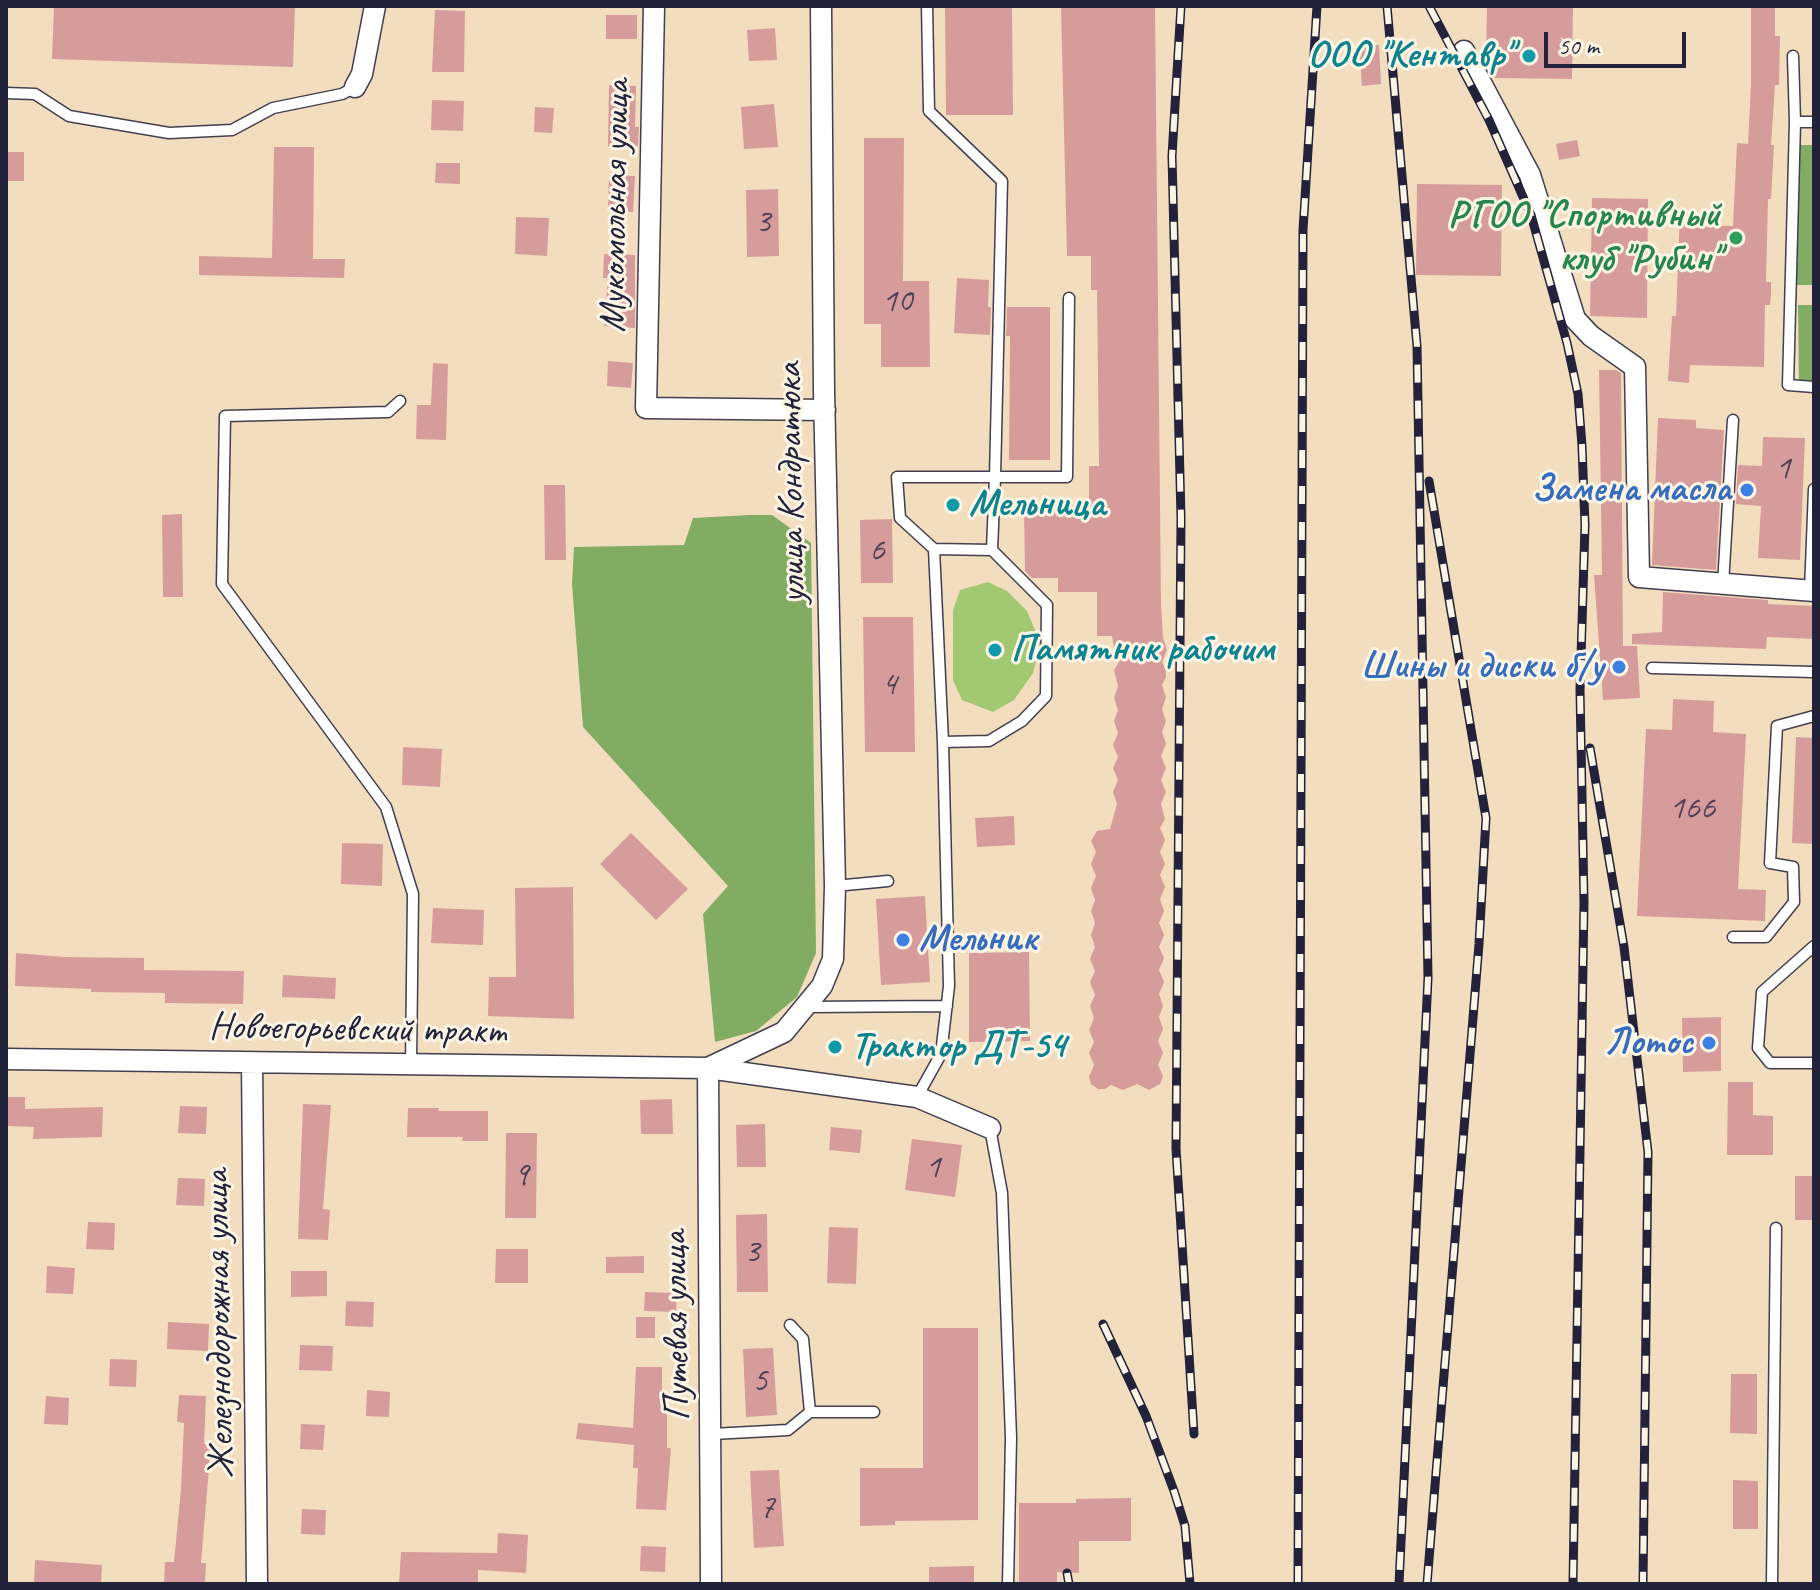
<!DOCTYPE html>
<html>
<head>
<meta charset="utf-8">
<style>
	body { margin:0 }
	#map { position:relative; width:1820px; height:1590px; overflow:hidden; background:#f3ddbf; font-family:Caveat,sans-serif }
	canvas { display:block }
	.frame { position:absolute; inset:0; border:8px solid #22223b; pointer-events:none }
	.scale { position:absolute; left:1544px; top:32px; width:142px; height:36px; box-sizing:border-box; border:4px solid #22223b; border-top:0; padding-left:10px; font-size:24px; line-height:28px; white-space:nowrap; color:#22223b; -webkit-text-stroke:6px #fcf5e5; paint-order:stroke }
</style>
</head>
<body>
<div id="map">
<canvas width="1820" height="1590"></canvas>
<div class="frame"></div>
<div class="scale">50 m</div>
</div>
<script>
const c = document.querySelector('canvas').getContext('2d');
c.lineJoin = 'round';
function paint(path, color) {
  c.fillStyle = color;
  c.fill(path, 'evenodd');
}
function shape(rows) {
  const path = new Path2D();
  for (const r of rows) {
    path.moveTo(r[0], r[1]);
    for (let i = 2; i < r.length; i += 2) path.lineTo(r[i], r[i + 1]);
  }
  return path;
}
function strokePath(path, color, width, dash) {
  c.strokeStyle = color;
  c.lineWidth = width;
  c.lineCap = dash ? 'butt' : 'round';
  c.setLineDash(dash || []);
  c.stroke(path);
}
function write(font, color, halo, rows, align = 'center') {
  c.font = font + ' Caveat,sans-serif';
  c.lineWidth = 6;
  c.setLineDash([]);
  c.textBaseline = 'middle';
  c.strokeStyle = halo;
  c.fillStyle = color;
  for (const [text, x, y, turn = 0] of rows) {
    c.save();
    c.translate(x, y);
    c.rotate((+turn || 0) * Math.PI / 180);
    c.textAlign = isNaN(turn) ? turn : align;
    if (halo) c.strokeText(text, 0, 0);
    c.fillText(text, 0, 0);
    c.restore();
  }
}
paint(shape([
	[988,582,1007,591,1027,611,1041,644,1033,673,1014,700,993,712,962,700,953,680,953,610,960,590]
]), '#a3c872');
paint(shape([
	[1796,145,1814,145,1814,285,1797,285],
	[1798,305,1814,305,1814,384,1799,384],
	[750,515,772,515,811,543,816,953,797,997,756,1031,715,1042,703,914,728,886,583,727,572,584,574,547,684,545,693,518]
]), '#82ac64');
paint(shape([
	[54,6,295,6,293,67,52,59],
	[945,6,1012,6,1013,115,946,115],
	[1061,6,1155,6,1161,604,1163,638,1167,650,1162,662,1166,670,1166,677,1162,685,1166,697,1162,709,1166,721,1162,732,1166,744,1161,756,1166,768,1161,780,1166,792,1161,804,1165,819,1160,828,1165,840,1160,852,1165,864,1160,875,1165,887,1160,899,1164,911,1159,923,1164,935,1159,947,1164,958,1159,970,1164,982,1159,994,1163,1006,1159,1017,1163,1029,1158,1041,1163,1053,1158,1065,1163,1076,1160,1084,1149,1090,1137,1084,1123,1090,1111,1085,1105,1089,1098,1089,1091,1084,1089,1077,1094,1065,1089,1053,1094,1042,1089,1030,1094,1018,1090,1006,1095,995,1090,982,1095,971,1090,959,1095,947,1091,935,1095,923,1091,911,1095,900,1091,888,1096,876,1091,864,1096,852,1091,841,1097,831,1110,829,1117,804,1113,792,1118,780,1113,768,1118,757,1113,745,1118,733,1114,721,1118,710,1114,698,1118,686,1114,670,1119,662,1115,654,1112,636,1097,636,1097,592,1058,592,1058,578,1032,578,1025,571,1024,506,1089,505,1089,466,1099,466,1097,290,1091,290,1091,256,1067,256],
	[1487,6,1573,6,1572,79,1493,78,1486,65],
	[1751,6,1775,6,1775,36,1780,36,1779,85,1775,85,1771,145,1774,145,1771,199,1768,199,1766,282,1771,282,1771,294,1770,305,1765,305,1764,367,1690,365,1689,383,1668,381,1672,316,1676,316,1680,212,1695,213,1695,225,1733,226,1737,143,1748,144,1751,85],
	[435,10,465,11,464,72,432,72],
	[606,15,637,15,637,39,606,39],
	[775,28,777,60,749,61,747,30],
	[1379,45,1381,84,1362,86,1359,46],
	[609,85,636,86,635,127,639,127,638,146,608,146],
	[432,100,464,101,463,131,431,130],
	[774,104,778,147,744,149,741,107],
	[535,107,554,108,552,133,534,132],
	[864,138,904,138,903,281,929,281,930,367,881,367,881,324,864,324],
	[1577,140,1580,156,1559,160,1556,144],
	[274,147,314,147,313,259,345,259,344,278,199,275,199,256,272,258],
	[6,152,24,152,24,181,6,181],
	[436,163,460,163,460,184,435,183],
	[609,175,635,176,633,212,608,211],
	[1417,184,1502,185,1501,276,1416,275],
	[778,189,779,256,747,257,746,190],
	[1592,198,1648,199,1647,318,1590,316],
	[516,217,549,218,547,256,515,254],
	[604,254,635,255,635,328,604,326,608,278,603,278],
	[957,278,989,280,988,307,991,307,990,335,954,333],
	[1007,307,1050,307,1050,460,1009,460,1010,336,1006,336],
	[608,361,633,363,631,388,607,386],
	[433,363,448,364,446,440,416,439,417,405,431,405],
	[1599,370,1616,370,1621,373,1623,646,1637,646,1640,698,1603,700,1594,575,1602,575],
	[1658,418,1696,420,1696,428,1724,430,1716,570,1652,565],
	[1763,437,1805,438,1800,560,1758,558,1761,506,1736,504,1738,465,1762,466],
	[544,485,565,485,566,560,545,560],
	[182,514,183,597,163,597,162,515],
	[892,519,893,583,861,583,860,520],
	[1663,592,1768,600,1768,604,1814,606,1814,639,1767,637,1766,649,1632,644,1632,634,1662,632],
	[863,617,913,617,915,752,865,752],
	[1673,699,1714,701,1713,732,1746,734,1738,889,1766,890,1765,921,1637,916,1646,729,1672,730],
	[1796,737,1814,738,1814,844,1792,843],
	[403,747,442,749,440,787,402,785],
	[1014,816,1015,845,977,847,975,818],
	[631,833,688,889,656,920,600,864],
	[342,843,383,844,382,886,341,884],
	[573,887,574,1019,488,1016,489,977,516,977,515,888],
	[925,896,930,982,881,985,876,899],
	[433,908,484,910,483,945,431,943],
	[1029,952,1030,1041,969,1042,969,953],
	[16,953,64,957,144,958,144,970,244,971,243,1004,165,1003,165,993,91,992,91,989,15,986],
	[283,975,336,978,335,999,282,997],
	[1721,1017,1721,1071,1683,1072,1682,1018],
	[1728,1082,1753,1082,1753,1115,1773,1116,1773,1155,1727,1155],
	[6,1097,25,1097,25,1109,103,1107,102,1137,33,1139,34,1127,6,1126],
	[672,1099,673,1134,641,1134,640,1100],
	[303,1104,331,1105,323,1209,330,1210,328,1240,298,1239],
	[180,1106,207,1107,206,1134,178,1133],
	[408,1108,439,1108,438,1111,488,1111,488,1141,462,1141,463,1137,407,1137],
	[765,1124,766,1167,737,1167,736,1125],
	[831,1127,862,1130,860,1153,829,1150],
	[506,1133,537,1133,536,1218,505,1218],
	[912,1139,962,1145,955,1197,905,1190],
	[1795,1176,1814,1176,1814,1220,1795,1220],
	[178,1178,205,1179,204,1206,176,1205],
	[767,1214,768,1292,737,1292,736,1215],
	[88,1222,115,1223,114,1250,86,1249],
	[829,1227,858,1228,856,1284,827,1283],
	[496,1249,528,1249,528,1283,495,1283],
	[644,1256,644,1273,606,1273,606,1257],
	[47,1266,75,1268,73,1294,46,1293],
	[291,1271,327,1271,327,1296,291,1297],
	[645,1292,677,1293,676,1312,644,1311],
	[346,1301,374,1302,373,1327,345,1326],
	[636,1317,655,1317,655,1338,636,1338],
	[168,1322,209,1324,208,1351,167,1349],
	[923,1328,978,1328,978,1520,895,1521,895,1525,860,1526,860,1468,923,1468],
	[300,1345,333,1346,332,1371,299,1370],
	[773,1348,777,1415,746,1417,743,1349],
	[110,1359,137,1360,136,1387,109,1386],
	[636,1367,662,1367,662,1401,667,1401,667,1448,671,1448,666,1510,636,1509,638,1468,633,1468,634,1445,576,1439,578,1423,633,1428],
	[1731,1374,1757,1374,1757,1434,1730,1433],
	[367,1390,390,1392,389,1417,366,1416],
	[179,1395,206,1396,204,1444,211,1444,201,1563,206,1563,205,1584,164,1584,165,1562,174,1562,181,1489,184,1423,177,1422],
	[46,1396,69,1398,68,1425,44,1424],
	[301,1424,325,1425,323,1450,300,1449],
	[779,1470,784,1546,754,1548,750,1471],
	[1733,1480,1758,1481,1758,1529,1733,1529],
	[1131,1498,1131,1541,1079,1541,1079,1573,1057,1572,1057,1584,1019,1584,1019,1503,1076,1503,1076,1499],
	[302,1509,326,1510,325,1535,301,1534],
	[498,1533,528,1535,526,1573,478,1570,478,1584,399,1584,401,1552,497,1553],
	[641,1546,666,1547,665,1572,640,1571],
	[35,1560,102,1565,101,1584,34,1584],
	[974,1566,974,1584,929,1584,929,1567]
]), '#d69c9b');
const service = shape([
	[927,6,929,111,1002,181,995,477,897,477,900,518,934,549],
	[1793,56,1795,122,1788,385,1814,387],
	[6,93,35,94,69,116,169,133,232,130,273,108,342,94,355,87],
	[1795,122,1814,122],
	[400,401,388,412,225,416,222,584,386,807,413,894,411,1065],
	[992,550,995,477,1067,477,1069,298],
	[1723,584,1733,420],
	[1810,591,1814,489],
	[1652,668,1814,672],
	[835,886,888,881],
	[1733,937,1766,937,1794,902,1793,867,1770,863,1777,726,1814,716],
	[1814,946,1762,992,1758,1048,1770,1063,1814,1063],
	[806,1007,947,1006],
	[917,1097,941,1054,949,986,943,742,934,549,992,550,1047,605,1046,696,1022,721,989,741,943,742],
	[990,1128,1002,1193,1011,1438,1008,1584],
	[790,1325,803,1339,810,1412],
	[712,1434,788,1430,810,1412,874,1412],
	[1772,1584,1776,1228]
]);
const minor = shape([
	[654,6,646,408,825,410],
	[1464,51,1530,175,1575,319,1591,336,1635,367,1639,577,1814,591],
	[355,87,362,74,375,6],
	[6,1059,708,1068,784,1032,822,986,833,959,835,886,824,392,821,6],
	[252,1063,257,1584],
	[711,1584,708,1068,917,1097,990,1128]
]);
strokePath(service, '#413e4f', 13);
strokePath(minor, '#413e4f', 23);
strokePath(service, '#fff', 10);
strokePath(minor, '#fff', 20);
const rail = shape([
	[1181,6,1172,156,1181,518,1176,1149,1194,1434],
	[1387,6,1417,346,1428,978,1399,1584],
	[1429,6,1489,120,1531,215,1567,343,1578,394,1582,446,1585,525,1580,690,1584,902,1573,1584],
	[1590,748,1624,947,1648,1152,1643,1584],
	[1103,1324,1146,1416,1174,1491,1185,1526,1190,1584],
	[1067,1573,1069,1584],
	[1298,1584,1303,230,1317,6],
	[1427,1584,1479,944,1486,818,1429,481]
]);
strokePath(rail, '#22223b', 9);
strokePath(rail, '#fcf5e5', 6, [18]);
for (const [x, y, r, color] of [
	[1529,56,8,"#0f9aa8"],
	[1736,238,8,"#2e9e5b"],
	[1747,490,8,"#3f7fe0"],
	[953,505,8,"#0f9aa8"],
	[995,650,8,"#0f9aa8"],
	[1619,667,8,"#3f7fe0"],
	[903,940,8,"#3f7fe0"],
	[1709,1043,8,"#3f7fe0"],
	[835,1047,8,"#0f9aa8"]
]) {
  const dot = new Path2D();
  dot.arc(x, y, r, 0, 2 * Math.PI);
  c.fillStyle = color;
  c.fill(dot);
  strokePath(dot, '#fcf5e5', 3);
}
write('34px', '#4f4053', null, [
	["3",763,223],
	["10",897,302],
	["1",1783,469],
	["6",877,551],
	["4",889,685],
	["166",1692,809],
	["1",933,1168],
	["9",521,1176],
	["3",752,1253],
	["5",760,1382],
	["7",767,1508]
]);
write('bold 38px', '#0d838f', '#fcf5e5', [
	["ООО \"Кентавр\"",1513,56,"right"],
	["Мельница",969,505],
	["Памятник рабочим",1011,650],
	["Трактор ДТ-54",851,1047]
], 'left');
write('38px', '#22223b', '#fcf5e5', [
	["Мукомольная улица",616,206,-89],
	["улица Кондратюка",792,483,-91],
	["Новоегорьевский тракт",357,1030,1],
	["Железнодорожная улица",220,1324,-91],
	["Путевая улица",677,1326,-91]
]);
write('bold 38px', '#27864d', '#fcf5e5', [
	["РГОО \"Спортивный",1720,216],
	["клуб \"Рубин\"",1720,260]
], 'right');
write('bold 38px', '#366cbe', '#fcf5e5', [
	["Замена масла",1731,490],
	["Шины и диски б/у",1603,667],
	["Мельник",919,940,"left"],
	["Лотос",1693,1043]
], 'right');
</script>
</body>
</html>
